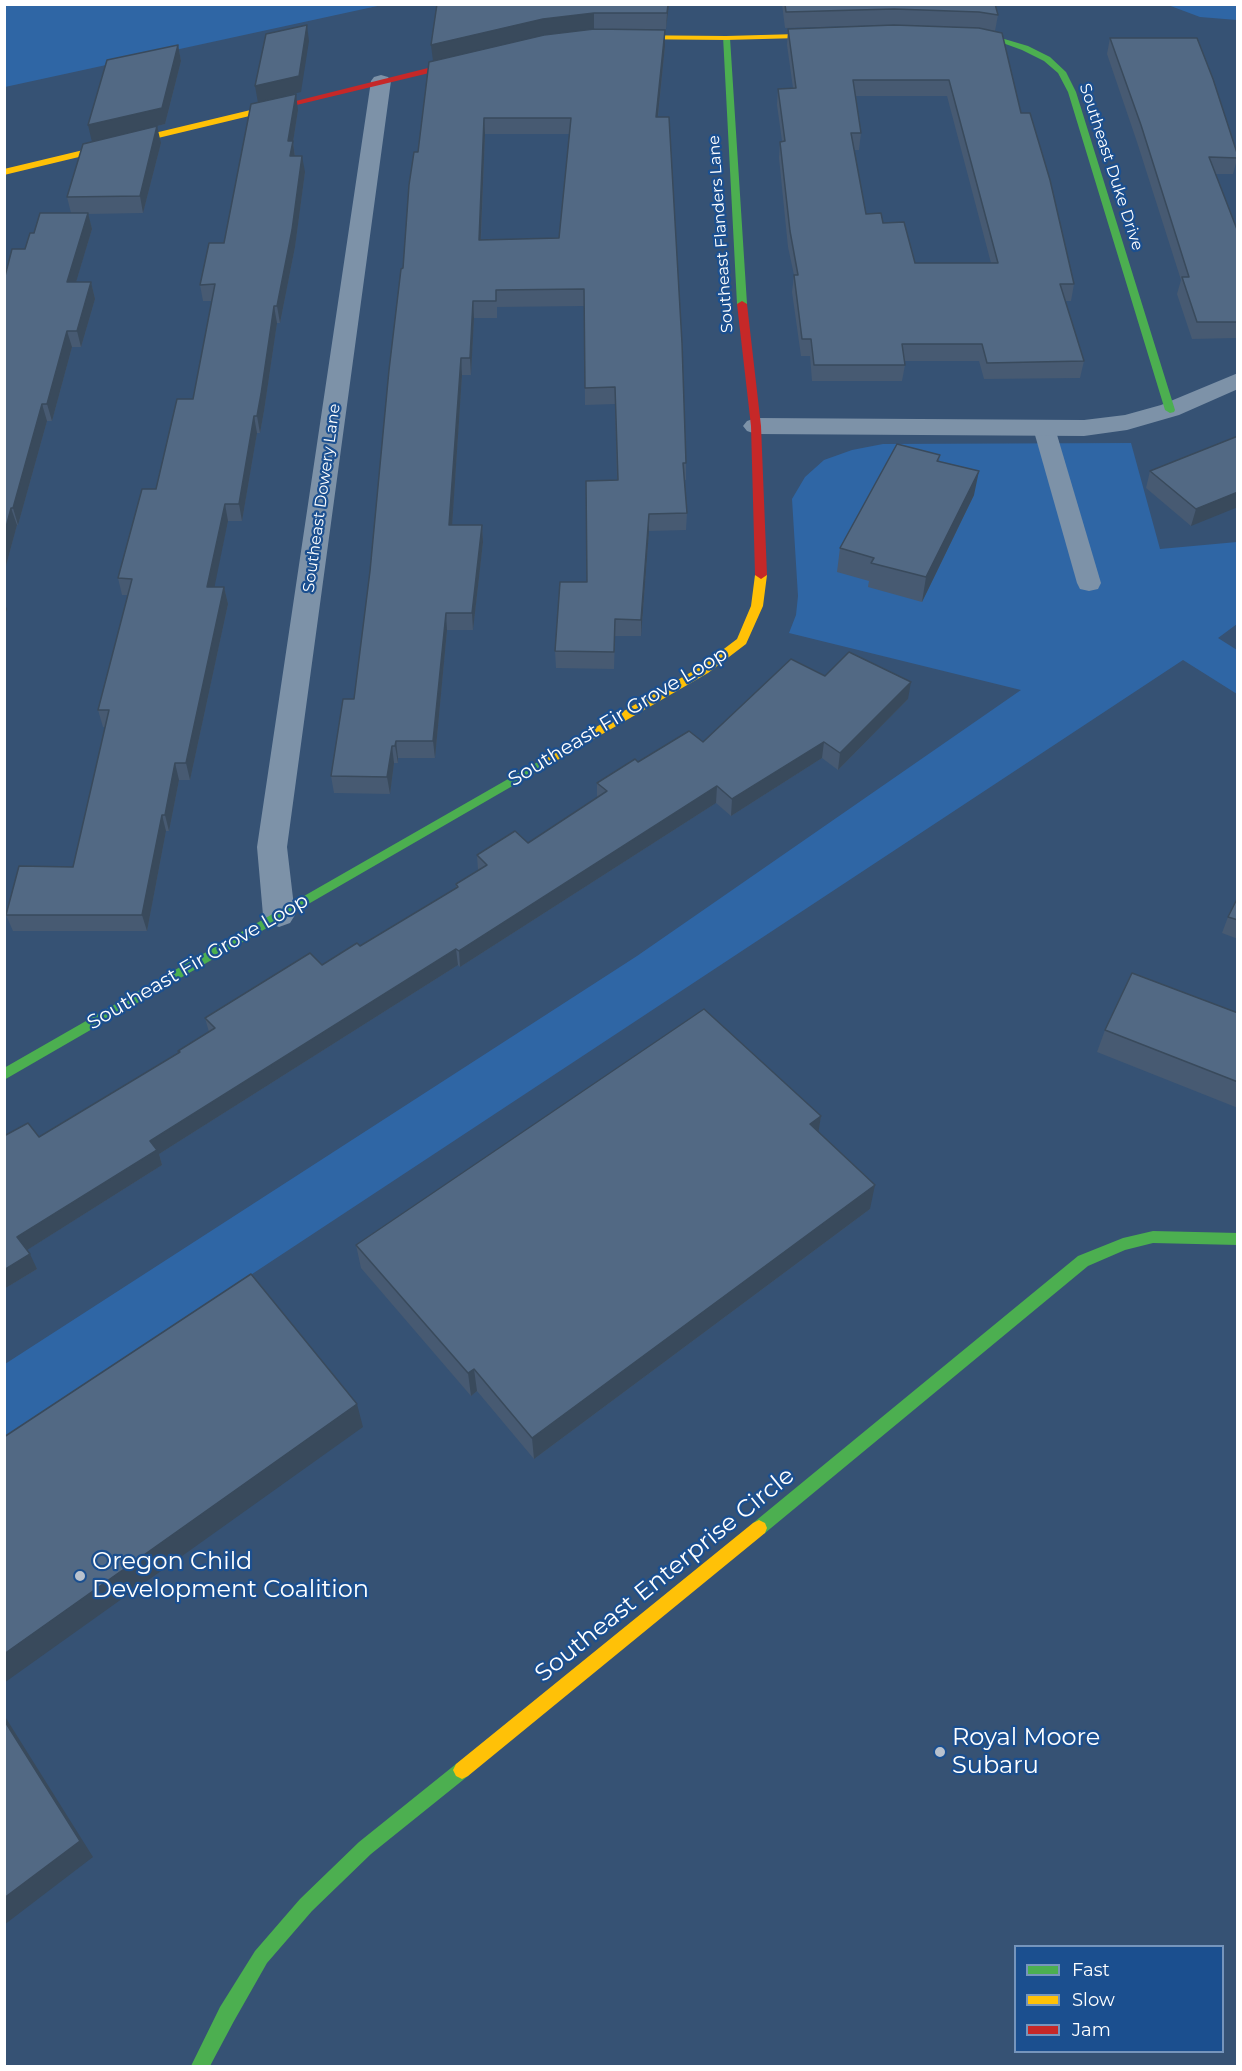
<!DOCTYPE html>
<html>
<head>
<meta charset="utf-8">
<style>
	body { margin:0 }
	#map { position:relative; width:1242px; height:2071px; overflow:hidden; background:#365274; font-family:Montserrat,sans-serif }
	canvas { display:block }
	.frame { position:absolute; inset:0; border:6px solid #fff; pointer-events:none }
	.legend { position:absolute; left:1014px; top:1945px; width:210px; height:108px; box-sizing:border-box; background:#1b4f8f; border:2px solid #7695bc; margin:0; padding:8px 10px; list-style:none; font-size:18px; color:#fff }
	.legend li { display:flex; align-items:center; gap:12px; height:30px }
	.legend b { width:30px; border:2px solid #7695bc }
</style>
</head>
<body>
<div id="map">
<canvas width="1242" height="2071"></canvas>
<div class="frame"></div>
<ul class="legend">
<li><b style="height:8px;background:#4caf50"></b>Fast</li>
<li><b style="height:8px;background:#ffc107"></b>Slow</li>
<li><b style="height:8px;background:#c62828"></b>Jam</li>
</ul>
</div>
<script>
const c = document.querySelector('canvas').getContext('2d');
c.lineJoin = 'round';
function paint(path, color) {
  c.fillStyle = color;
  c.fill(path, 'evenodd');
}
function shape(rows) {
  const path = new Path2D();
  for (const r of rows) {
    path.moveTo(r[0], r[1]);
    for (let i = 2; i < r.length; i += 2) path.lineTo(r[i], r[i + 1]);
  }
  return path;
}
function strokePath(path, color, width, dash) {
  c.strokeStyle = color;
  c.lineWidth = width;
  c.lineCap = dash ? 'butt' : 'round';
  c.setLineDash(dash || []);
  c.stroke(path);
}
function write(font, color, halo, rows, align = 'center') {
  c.font = font + ' Montserrat,sans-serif';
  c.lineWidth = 4.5;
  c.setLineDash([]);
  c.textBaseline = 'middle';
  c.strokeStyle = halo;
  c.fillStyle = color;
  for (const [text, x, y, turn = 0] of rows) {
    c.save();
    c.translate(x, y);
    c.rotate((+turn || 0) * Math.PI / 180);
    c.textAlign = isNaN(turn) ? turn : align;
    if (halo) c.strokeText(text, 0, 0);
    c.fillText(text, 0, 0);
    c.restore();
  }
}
paint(shape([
	[5,4,382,5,5,87],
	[1168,5,1237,5,1237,20,1200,17],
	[1131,443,1160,549,1237,542,1237,624,1218,638,1237,650,1237,694,1183,660,5,1437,5,1364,637,956,1021,690,789,633,796,615,798,596,792,499,805,477,824,460,852,450,883,444]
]), '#2f66a5');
paint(shape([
	[1044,421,1052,423,1055,428,1101,583,1098,589,1089,591,1080,589,1077,583,1033,428,1036,423,1044,421]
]), '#7d92a8');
paint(shape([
	[381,75,388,77,391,81,287,847,295,915,290,923,279,927,268,923,263,915,257,847,371,81,374,77,381,75],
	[1238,373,1238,389,1179,415,1127,430,1084,436,756,434,747,431,743,426,747,421,756,418,1084,420,1125,415,1161,405,1238,373]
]), '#7d92a8');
paint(shape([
	[956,33,1001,38,1028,46,1050,57,1066,72,1076,92,1175,410,1174,412,1170,413,1165,410,1068,92,1058,73,1044,61,1022,50,1000,42,956,37,956,33],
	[723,36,730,38,747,304,742,307,737,304,723,36],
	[543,759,549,763,547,766,4,1080,4,1068,543,759],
	[1153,1231,1238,1233,1238,1245,1153,1243,1125,1250,1088,1266,765,1533,759,1536,753,1533,751,1528,753,1523,1078,1256,1123,1238,1153,1231],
	[462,1761,468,1764,471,1770,468,1776,371,1854,312,1911,267,1963,234,2021,210,2066,191,2066,220,2007,255,1951,300,1899,359,1842,456,1764,462,1761]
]), '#4caf50');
paint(shape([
	[833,33,837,35,836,37,726,40,621,39,617,37,621,35,726,36,833,33],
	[284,102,288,105,287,107,4,175,4,169,284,102],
	[761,571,767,575,763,606,746,644,708,673,547,766,539,766,537,763,539,760,700,667,737,639,751,606,755,575,761,571],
	[759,1520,765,1523,767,1528,765,1533,468,1776,462,1779,456,1776,453,1770,456,1764,753,1523,759,1520]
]), '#ffc107');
paint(shape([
	[472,57,476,60,475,62,284,108,280,105,472,57],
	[742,301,747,304,761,426,767,575,761,579,755,575,751,426,737,304,742,301]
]), '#c62828');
paint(shape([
	[437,4,669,4,666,29,594,29,544,35],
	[782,4,995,4,998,15,995,31,977,28,892,25,785,28],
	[894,25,1021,113,1074,284,1071,301,1065,301,1084,361,1080,378,984,379,979,361,904,361,905,365,902,381,812,381,810,356,801,356,792,292,794,275,788,247,779,158,780,142,782,141,777,105,778,89,793,88,787,45,788,29],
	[856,96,947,96,991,263,915,263,883,223,866,214,854,150,859,150,861,133],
	[1110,38,1238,156,1233,174,1215,174,1238,232,1238,334,1236,338,1192,339,1177,294,1181,280,1137,142,1107,54],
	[178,45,181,61,165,124,114,137,161,143,143,213,88,214,92,229,76,282,91,282,95,299,81,347,72,347,52,421,47,421,18,525,17,525,4,573,25,249,34,233,71,213,67,197,92,142],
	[665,46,658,117,686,463,686,480,684,480,687,513,686,530,649,531,641,636,615,636,614,669,556,668,555,651,587,582,617,480,615,404,585,405,584,306,497,307,497,318,474,318,471,375,462,375,452,525,482,525,483,542,473,630,447,630,435,758,398,758,398,763,394,763,390,794,334,793,331,776,354,699,370,571,403,268,429,62],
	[485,134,570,134,559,238,481,240],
	[298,110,293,142,295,156,305,172,295,247,280,323,277,323,264,411,260,433,257,433,242,521,228,521,214,587,224,587,228,604,190,780,179,780,169,831,166,831,147,931,13,931,6,915,73,867,105,727,103,727,98,710,128,595,122,595,118,578,193,399,212,301,203,301,200,285],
	[1238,436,1191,526,1146,488,1150,471],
	[940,455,939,461,974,495,922,602,868,587,869,581,837,572,840,548],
	[825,676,908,699,838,770,822,758,731,816,716,803,460,967,458,965,159,1154,162,1165,27,1250,37,1269,4,1289,39,1137,179,1053,178,1051,209,1032,205,1018,322,965,360,946,456,888,456,884,478,870,477,855,528,843,597,797,597,783,638,762,703,742],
	[1238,897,1238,939,1222,933,1228,917],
	[1238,1013,1238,1108,1097,1052,1105,1030],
	[821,1116,818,1132,870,1209,534,1459,477,1391,471,1396,361,1268,356,1245]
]), '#475a72');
paint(shape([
	[668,4,669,4,666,29,667,13],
	[594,13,594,29,544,35,433,61,431,45,543,19],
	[307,25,309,41,301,92,258,103,255,86],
	[665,30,665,46,656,134,656,117],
	[178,45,181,61,165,124,92,142,88,125],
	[296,94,298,110,293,142,295,158,292,172,288,141],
	[484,118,485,134,480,257,479,240],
	[157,126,161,143,143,213,140,196],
	[302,156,305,172,295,247,280,323,277,306],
	[88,213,92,229,71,299,67,282],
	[91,282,95,299,81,347,77,331],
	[473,301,474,318,471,375,470,358],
	[274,306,277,323,264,411,260,433,257,416],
	[67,331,72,347,52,421,47,404],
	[461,358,462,375,451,542,449,525],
	[42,404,47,421,18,525,13,508],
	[254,416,257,433,242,521,239,504],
	[979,471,974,495,922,602,926,577],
	[1238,492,1238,507,1191,526,1196,509],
	[225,504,228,521,211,604,207,587],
	[11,508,17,525,4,573,4,535],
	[649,514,649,531,641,636,641,620],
	[482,525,483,542,473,630,472,613],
	[224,587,228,604,190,780,186,763],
	[4,602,7,609,4,617],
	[446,613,447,630,435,758,433,741],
	[911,682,908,699,838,770,840,753],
	[396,741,398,758,398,763,395,746],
	[824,742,822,758,731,816,732,799],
	[392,746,394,763,390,794,387,777],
	[175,763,179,780,169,831,165,815],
	[717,786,716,803,460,967,459,951],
	[162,815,166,831,147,931,142,915],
	[456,949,458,965,159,1154,162,1165,24,1252,17,1237,150,1141],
	[821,1116,817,1141,810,1124],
	[875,1185,870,1209,534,1459,532,1438],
	[30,1254,37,1269,4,1289,4,1270],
	[474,1369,477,1391,471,1396,468,1373],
	[357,1404,363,1427,4,1683,4,1654],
	[4,1715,93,1857,4,1925]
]), '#394a5c');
const building = shape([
	[437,4,668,4,667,13,594,13,543,19,431,45,437,4],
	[785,4,995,4,998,15,979,12,894,9,786,12,785,4],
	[307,25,299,76,255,86,266,34,307,25],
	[894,25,979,28,1002,33,1021,113,1030,113,1050,180,1074,284,1060,284,1084,361,987,363,982,344,902,344,905,365,814,365,811,339,802,339,794,275,798,275,790,231,780,142,785,141,778,89,796,88,788,29,894,25],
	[853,80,949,80,998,263,915,263,904,222,883,223,881,213,866,214,851,133,861,133,853,80],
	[594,29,665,30,656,117,669,117,682,343,686,463,683,463,687,513,649,514,641,620,615,619,614,652,555,651,560,582,587,582,586,481,618,480,615,387,585,388,584,289,496,290,496,301,473,301,470,358,461,358,449,525,482,525,472,613,446,613,433,741,396,741,395,746,392,746,387,777,331,776,343,699,354,699,370,571,389,370,401,269,403,268,409,185,414,152,418,152,429,62,544,35,594,29],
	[484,118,571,118,559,238,479,240,484,118],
	[1110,38,1197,38,1213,79,1238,156,1238,158,1209,157,1238,232,1238,322,1197,322,1182,277,1189,277,1141,125,1110,38],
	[178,45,162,108,88,125,107,60,178,45],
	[296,94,288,141,293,141,290,156,302,156,292,230,277,306,274,306,261,394,257,416,254,416,239,504,225,504,207,587,224,587,186,763,175,763,165,815,162,815,142,915,6,915,19,866,73,867,109,710,98,710,132,579,118,578,142,489,156,489,177,399,193,399,215,284,200,285,209,243,224,243,251,104,296,94],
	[157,126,140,196,67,197,83,144,157,126],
	[40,213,88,213,67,282,91,282,77,331,67,331,47,404,42,404,13,508,11,508,4,535,4,280,12,249,25,249,30,233,34,233,40,213],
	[1238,436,1238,492,1196,509,1150,471,1238,436],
	[897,444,940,455,937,461,979,471,926,577,871,563,874,558,840,548,897,444],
	[849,652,911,682,840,753,824,742,732,799,717,786,459,951,456,949,150,1141,157,1150,17,1237,30,1254,4,1270,4,1136,28,1123,39,1137,180,1052,178,1051,215,1028,205,1018,310,953,322,965,357,943,360,946,458,887,456,884,487,865,477,855,515,831,528,843,607,791,597,783,635,759,638,762,689,731,703,742,791,659,825,676,849,652],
	[1238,897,1238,920,1228,917,1238,897],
	[1132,973,1238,1013,1238,1082,1105,1030,1132,973],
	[704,1009,821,1116,810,1124,875,1185,532,1438,474,1369,468,1373,356,1245,704,1009],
	[251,1274,357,1404,4,1654,4,1437,251,1274],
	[4,1720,80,1841,4,1898,4,1720]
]);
paint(building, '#526984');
strokePath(building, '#394a5c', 1.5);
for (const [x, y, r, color] of [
	[80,1576,6,"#b9c2ce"],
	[940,1752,6,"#b9c2ce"]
]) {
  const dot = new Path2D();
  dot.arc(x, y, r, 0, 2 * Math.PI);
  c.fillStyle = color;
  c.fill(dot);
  strokePath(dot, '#1b4f8f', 2);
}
write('16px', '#fff', '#1b4f8f', [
	["Southeast Duke Drive",1111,167,72],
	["Southeast Flanders Lane",721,234,-94],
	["Southeast Dowery Lane",322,498,-82]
]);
write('20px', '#fff', '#1b4f8f', [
	["Southeast Fir Grove Loop",618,717,-31],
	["Southeast Fir Grove Loop",198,962,-30]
]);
write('24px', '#fff', '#1b4f8f', [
	["Oregon Child",92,1562],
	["Development Coalition",92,1590],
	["Royal Moore",952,1738],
	["Subaru",952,1766]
], 'left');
write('24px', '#fff', '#1b4f8f', [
	["Southeast Enterprise Circle",665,1575,-39]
]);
</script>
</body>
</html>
